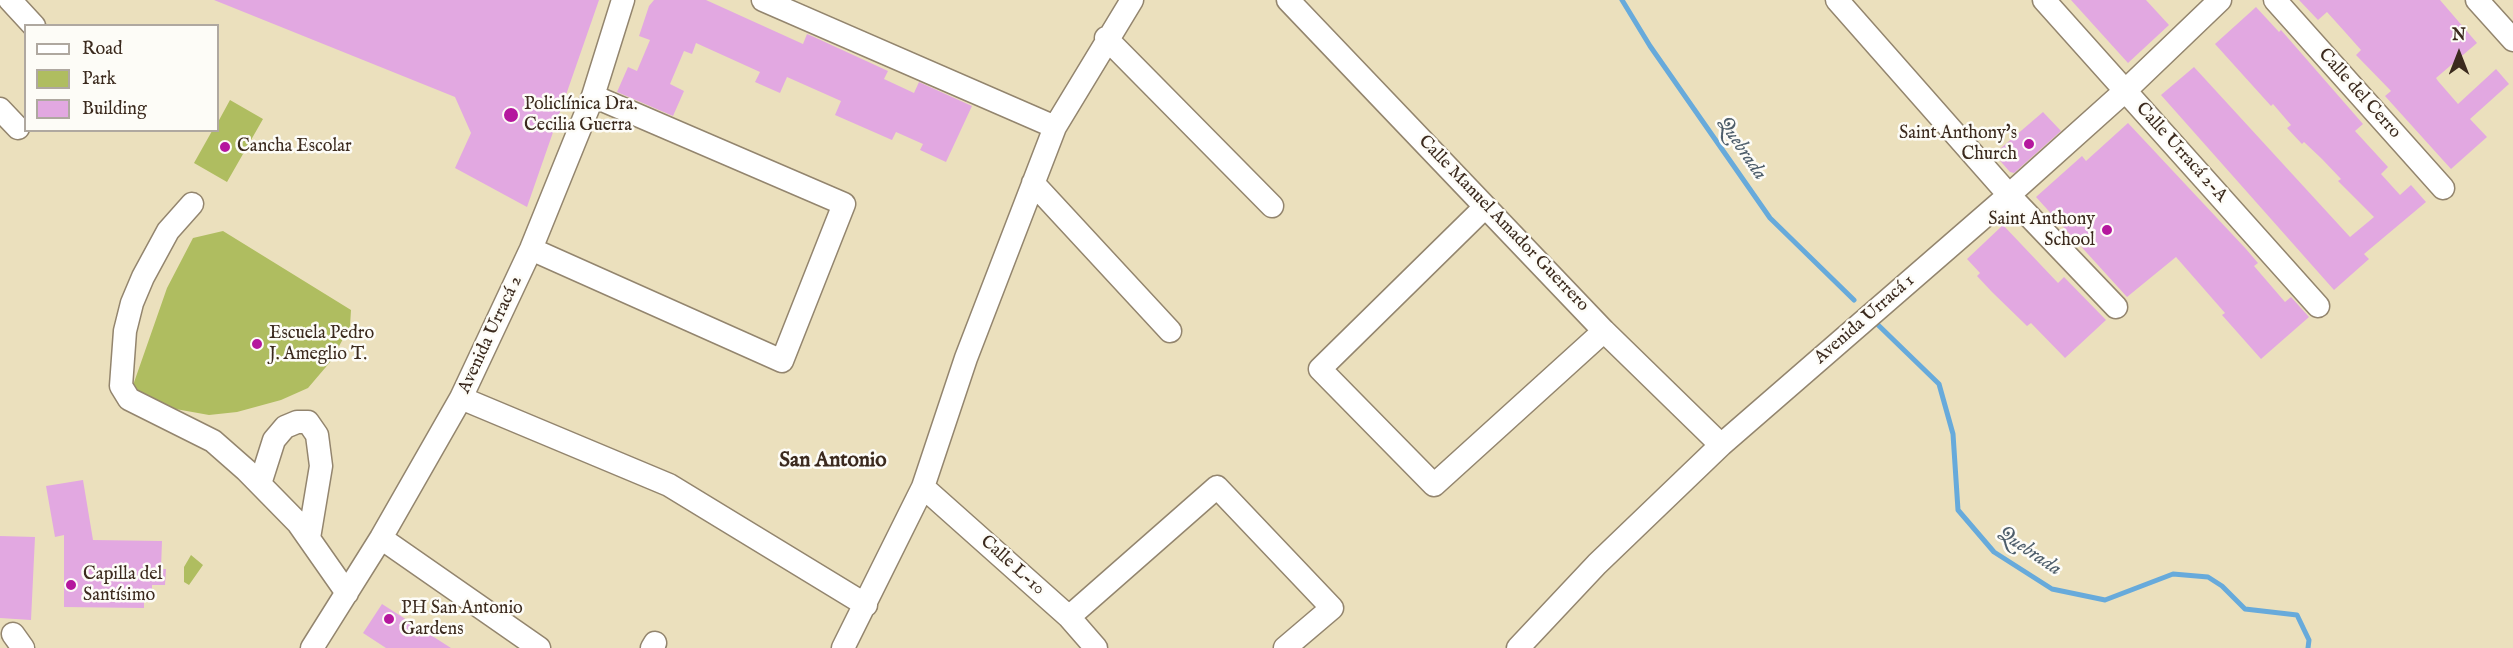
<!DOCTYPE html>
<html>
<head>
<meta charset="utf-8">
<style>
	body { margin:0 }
	#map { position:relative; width:2513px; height:648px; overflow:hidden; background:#ebe0bd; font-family:"IM FELL English",serif }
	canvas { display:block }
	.legend { position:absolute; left:24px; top:24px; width:195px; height:108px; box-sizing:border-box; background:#fdfcf7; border:2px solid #afa8a0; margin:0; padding:8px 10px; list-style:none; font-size:18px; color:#3b2a1e }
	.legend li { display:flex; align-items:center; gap:12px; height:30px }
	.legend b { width:30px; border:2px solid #afa8a0 }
	.north { position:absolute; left:2429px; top:24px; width:60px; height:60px; -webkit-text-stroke:4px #fdfcf7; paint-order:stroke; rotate:0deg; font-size:16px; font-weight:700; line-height:24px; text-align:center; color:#3b2a1e }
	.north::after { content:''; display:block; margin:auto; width:21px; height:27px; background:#3b2a1e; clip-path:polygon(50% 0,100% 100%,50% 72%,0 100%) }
</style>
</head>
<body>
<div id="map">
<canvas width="2513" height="648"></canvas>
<ul class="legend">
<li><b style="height:8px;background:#fff"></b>Road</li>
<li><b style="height:16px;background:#afbd60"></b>Park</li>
<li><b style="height:16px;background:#e2a8e1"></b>Building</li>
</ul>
<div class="north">N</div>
</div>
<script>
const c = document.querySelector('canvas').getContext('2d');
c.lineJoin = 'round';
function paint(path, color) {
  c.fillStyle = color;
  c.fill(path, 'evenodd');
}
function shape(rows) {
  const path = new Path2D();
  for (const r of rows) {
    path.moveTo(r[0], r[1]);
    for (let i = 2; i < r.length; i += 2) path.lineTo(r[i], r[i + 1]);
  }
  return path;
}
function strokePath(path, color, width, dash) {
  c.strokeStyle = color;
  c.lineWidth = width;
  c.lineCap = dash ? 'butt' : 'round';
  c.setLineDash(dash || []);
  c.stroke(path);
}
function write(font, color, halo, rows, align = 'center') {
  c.font = font + ' "IM FELL English",serif';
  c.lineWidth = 5;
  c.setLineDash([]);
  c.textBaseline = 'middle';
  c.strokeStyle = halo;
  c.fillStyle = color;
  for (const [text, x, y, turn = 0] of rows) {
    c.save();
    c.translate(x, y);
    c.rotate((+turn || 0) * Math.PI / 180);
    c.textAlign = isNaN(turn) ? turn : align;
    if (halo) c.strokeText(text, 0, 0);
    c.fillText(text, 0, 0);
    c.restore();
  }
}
paint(shape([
	[230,100,263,119,227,182,194,163,212,131,218,130,218,122],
	[223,231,351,310,350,326,331,361,308,388,281,400,237,412,209,415,170,408,131,391,167,288,193,238],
	[191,555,203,565,189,585,184,582,184,567]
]), '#afbd60');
strokePath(shape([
	[1622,0,1650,46,1770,218,1854,300],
	[1874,321,1939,384,1953,434,1958,510,1994,552,2052,589,2105,600,2173,574,2208,577,2222,586,2245,609,2297,615,2309,640,2308,648]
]), '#67aadb', 5);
paint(shape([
	[214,0,599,0,527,207,455,168,471,133,455,97],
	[654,0,706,0,803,44,807,34,814,37,888,71,884,79,914,93,919,82,972,106,946,162,920,150,923,144,896,132,892,140,835,115,841,101,787,77,780,93,755,82,760,72,696,43,692,54,684,51,670,84,684,91,673,116,617,92,628,67,637,71,650,40,639,36,649,6],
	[2071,0,2146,0,2169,25,2128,63],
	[2299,0,2440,0,2477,43,2436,78,2438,81,2458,104,2496,69,2509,84,2470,119,2487,137,2451,169,2385,96,2391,91,2356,55,2361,50,2345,32,2327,12,2318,20],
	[2256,7,2279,32,2281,30,2363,124,2355,131,2388,167,2381,174,2400,195,2411,185,2426,202,2364,254,2369,259,2334,290,2161,95,2194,67,2350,237,2374,217,2338,181,2341,179,2322,159,2304,142,2302,144,2287,128,2291,125,2273,104,2271,106,2215,44],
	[2043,112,2061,131,2014,173,2010,172,1994,154],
	[2128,123,2246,249,2258,263,2254,266,2285,302,2291,297,2309,317,2261,359,2222,315,2225,313,2176,257,2127,297,2036,197,2082,156,2086,161],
	[2003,225,2058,283,2064,277,2106,320,2065,358,2031,323,2027,326,1992,292,1977,276,1980,273,1967,259],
	[83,480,93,540,162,541,161,569,166,569,165,585,152,585,152,594,144,594,144,608,64,607,64,535,55,537,46,486],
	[0,536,35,537,31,620,0,618],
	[382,604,451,648,386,648,363,633]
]), '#e2a8e1');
const minor = shape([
	[10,0,34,26],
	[763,0,1055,127],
	[1288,0,1604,331,1721,445],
	[1837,0,2009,195,2116,307],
	[2044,0,2318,306],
	[2275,0,2443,188],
	[2477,0,2513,40],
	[1106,38,1272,206],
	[0,109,18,128],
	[1033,183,1170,331],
	[192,204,168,231,143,277,132,303,125,331,121,386,129,399,213,441,246,470,298,523,347,593],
	[1485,207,1320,369,1434,485,1604,331],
	[531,249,782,361,844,204,593,96],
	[461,398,669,485,866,605],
	[260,484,274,440,285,427,297,422,308,422,317,435,321,466,309,538],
	[923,487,1069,617,1096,648],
	[381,538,539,648],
	[1069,617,1217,487,1332,608,1285,648],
	[13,634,23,648],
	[312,648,381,538,461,398,531,249,593,96,623,0],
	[652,648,655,643],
	[843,648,923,487,966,358,1055,127,1132,0],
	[1518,648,1597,564,1721,445,2009,195,2125,91,2220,0]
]);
strokePath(minor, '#93856e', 25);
strokePath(minor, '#fff', 22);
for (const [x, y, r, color] of [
	[511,115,8,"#b5179e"],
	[2029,144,6,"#b5179e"],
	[225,147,6,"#b5179e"],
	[2107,230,6,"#b5179e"],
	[257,344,6,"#b5179e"],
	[71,585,6,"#b5179e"],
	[389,619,6,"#b5179e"]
]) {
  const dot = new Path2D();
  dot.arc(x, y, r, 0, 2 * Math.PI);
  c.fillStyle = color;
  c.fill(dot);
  strokePath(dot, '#fdfcf7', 2);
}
write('18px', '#3b2a1e', '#fdfcf7', [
	["Calle del Cerro",2359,94,48],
	["Calle Urracá 2-A",2181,153,48],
	["Calle Manuel Amador Guerrero",1503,224,46],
	["Avenida Urracá 1",1865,320,-41],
	["Avenida Urracá 2",491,335,-65],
	["Calle L-10",1012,566,42]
]);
write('18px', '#3b2a1e', '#fdfcf7', [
	["Policlínica Dra.",524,105],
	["Cecilia Guerra",524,126],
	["Saint Anthony's",2017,134,"right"],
	["Church",2017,155,"right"],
	["Cancha Escolar",237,147],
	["Saint Anthony",2095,220,"right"],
	["School",2095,241,"right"],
	["Escuela Pedro",269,334],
	["J. Ameglio T.",269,355],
	["Capilla del",83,575],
	["Santísimo",83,596],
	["PH San Antonio",401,609],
	["Gardens",401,630]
], 'left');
write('italic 20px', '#4d5d6a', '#fdfcf7', [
	["Quebrada",1741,149,56],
	["Quebrada",2029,552,34]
]);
write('bold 21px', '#3b2a1e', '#fdfcf7', [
	["San Antonio",833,462]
]);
</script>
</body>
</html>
